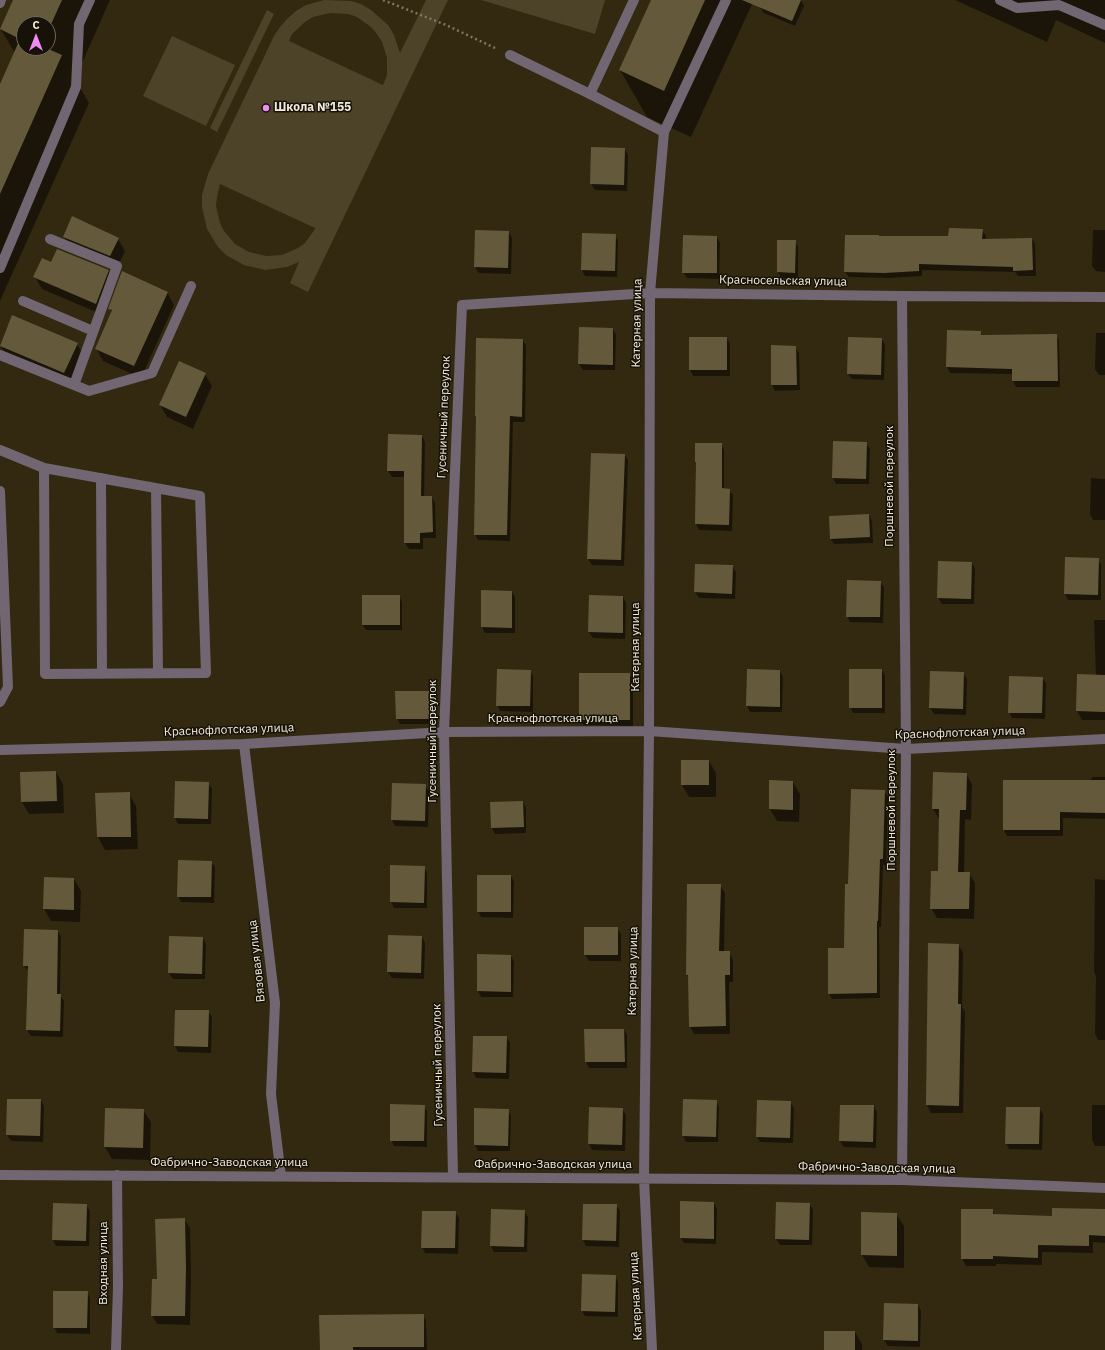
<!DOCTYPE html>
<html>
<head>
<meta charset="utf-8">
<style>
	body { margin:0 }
	#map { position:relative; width:1105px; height:1350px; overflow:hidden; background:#322910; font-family:"IBM Plex Sans",sans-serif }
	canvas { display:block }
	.north { position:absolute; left:16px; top:16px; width:40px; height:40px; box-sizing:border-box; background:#161208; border:1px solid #6e695d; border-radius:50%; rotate:0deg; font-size:11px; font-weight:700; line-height:16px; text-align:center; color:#f1ebdc }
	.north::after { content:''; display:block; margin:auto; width:14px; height:18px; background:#ef8bf7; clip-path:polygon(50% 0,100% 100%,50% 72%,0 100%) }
</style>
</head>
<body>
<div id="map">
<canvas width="1105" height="1350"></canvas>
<div class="north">С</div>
</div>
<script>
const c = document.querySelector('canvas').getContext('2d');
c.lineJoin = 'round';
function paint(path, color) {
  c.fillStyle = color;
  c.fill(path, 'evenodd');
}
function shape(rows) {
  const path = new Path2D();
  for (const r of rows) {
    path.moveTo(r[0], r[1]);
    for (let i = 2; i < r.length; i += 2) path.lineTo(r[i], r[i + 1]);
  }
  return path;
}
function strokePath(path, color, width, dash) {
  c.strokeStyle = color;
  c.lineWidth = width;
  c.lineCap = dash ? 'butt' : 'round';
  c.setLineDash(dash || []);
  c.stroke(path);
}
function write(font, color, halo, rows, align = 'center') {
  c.font = font + ' "IBM Plex Sans",sans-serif';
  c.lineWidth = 3;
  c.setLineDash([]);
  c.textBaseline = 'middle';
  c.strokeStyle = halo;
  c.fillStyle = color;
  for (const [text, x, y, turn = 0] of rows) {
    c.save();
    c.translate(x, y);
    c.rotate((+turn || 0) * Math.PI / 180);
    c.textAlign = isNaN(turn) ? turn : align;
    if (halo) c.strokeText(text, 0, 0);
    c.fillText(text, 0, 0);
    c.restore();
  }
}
paint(shape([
	[324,0,351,1,361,4,371,10,388,25,394,35,400,53,426,0,448,0,308,292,290,283,299,262,287,267,265,270,244,265,226,255,218,247,207,229,202,207,202,195,208,174,274,36,280,27,288,18,296,11,306,5],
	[330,13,348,14,357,17,371,27,377,34,382,42,387,58,387,75,383,85,289,41,292,34,305,22,313,17],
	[220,184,315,228,315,229,305,243,298,248,282,255,266,256,249,252,235,244,224,231,220,223,216,206,217,197],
	[481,0,605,0,595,34],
	[267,10,274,14,217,132,210,128],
	[172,36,235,65,206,126,143,96]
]), '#4c4329');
paint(shape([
	[14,0,110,0,75,79,89,103,0,301,0,86,15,53,1,30],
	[24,24,48,24,48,48,24,48],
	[652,0,754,0,691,137,647,117,620,70],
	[764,0,801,0,804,6,795,26,764,13,760,7],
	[955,0,1105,0,1105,43,1056,20,1047,42],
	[625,149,628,155,627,191,595,190,591,184],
	[982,230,986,236,985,240,1032,239,1035,244,1036,276,1018,276,1015,272,922,270,922,276,888,278,849,277,845,272],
	[1093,230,1105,230,1105,272,1096,271,1092,266],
	[476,231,509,232,512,238,511,274,479,273,475,267],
	[583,234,615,235,618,241,617,277,585,276,582,270],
	[64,237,118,239,125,251,117,268,71,249],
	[717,237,720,243,719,279,687,278,683,272],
	[795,241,798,247,798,278,781,278,778,272],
	[52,263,108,270,115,283,103,315,42,289,35,277],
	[167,292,174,305,141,378,103,361,96,348,112,313,110,309],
	[613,329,616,335,615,370,583,370,579,364],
	[980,332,983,336,1056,335,1059,341,1060,387,1016,387,1013,381,1013,374,950,373,947,367],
	[1096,333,1105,333,1105,375,1099,375,1095,369],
	[727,338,730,344,730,376,693,376,690,370],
	[882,339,885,345,884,380,852,379,848,374],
	[523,340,526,346,525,422,513,422,510,541,478,540,475,534],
	[77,344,84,356,71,385,8,358,0,345],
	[772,346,795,347,799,353,800,390,775,391,772,385],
	[205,374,212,386,193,429,167,417,160,405],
	[422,436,425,442,424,497,432,497,435,503,436,538,423,538,423,549,409,549,405,543,405,477,392,477,388,471],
	[866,443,870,449,869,484,836,484,833,478],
	[721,444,724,450,724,489,729,490,733,495,732,531,699,530,696,524,697,465,696,462],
	[592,454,625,455,628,460,624,566,592,565,588,559],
	[1091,478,1105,479,1105,520,1093,520,1090,514],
	[869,515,872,521,873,543,834,544,831,539],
	[1098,559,1101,565,1101,600,1068,600,1065,594],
	[972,563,975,569,974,604,942,604,938,598],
	[696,565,732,566,736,572,735,599,699,598,695,592],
	[880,582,884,587,883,623,850,622,847,616],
	[512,592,515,597,515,633,485,633,482,627],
	[399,596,402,602,402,630,366,630,363,625],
	[623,597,626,603,625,639,593,638,589,632],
	[1094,620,1105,620,1105,720,1082,720,1077,711,1096,676],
	[882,670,885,676,885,713,853,713,850,707],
	[530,671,533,676,533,712,500,711,497,705],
	[780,671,783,677,782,712,750,712,747,706],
	[963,673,967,679,966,715,934,714,930,708],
	[629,674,633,680,633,726,583,725,580,720],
	[1042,678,1046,683,1045,719,1012,718,1009,712],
	[428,692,432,698,432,724,400,724,397,718],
	[709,761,716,773,716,797,689,797,682,785],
	[56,772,63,784,64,813,29,814,22,802],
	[966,774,972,784,971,820,965,819,964,873,969,873,975,883,974,919,937,918,931,908,939,872,939,819,933,809],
	[1092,777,1105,777,1105,819,1063,818,1063,836,1007,836,1004,830,1004,781,1091,781],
	[793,782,800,794,799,822,777,821,770,809],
	[208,783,212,789,211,824,178,824,175,818],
	[393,785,425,785,429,791,428,827,395,826,392,820],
	[884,791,888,797,886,865,883,865,881,927,879,927,880,998,832,999,829,993,845,949,849,885],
	[129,793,136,806,138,849,105,850,98,837,96,794],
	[523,802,526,808,526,833,495,834,492,828],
	[211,862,215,867,214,903,181,902,178,896],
	[424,867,427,873,427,908,394,908,391,902],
	[511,876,514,882,513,918,481,917,478,911],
	[45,878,74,879,81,891,80,922,51,921,44,909],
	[1095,879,1105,880,1105,1040,1098,1040,1095,1034,1096,976,1094,972],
	[720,885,725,893,724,952,729,952,733,960,733,982,729,982,730,1034,694,1034,690,1026,689,978,687,975],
	[617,928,621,934,621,961,589,961,585,955],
	[25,930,58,931,61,937,60,995,64,1001,63,1037,31,1036,27,1030,29,972,24,966],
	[422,937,425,943,424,979,392,978,388,972],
	[203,938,206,944,205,979,173,979,169,973],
	[958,945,963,952,962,1007,965,1012,963,1113,931,1113,927,1105],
	[511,956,514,962,513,997,481,997,478,991],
	[176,1011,208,1011,212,1017,211,1053,178,1052,175,1046],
	[585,1030,624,1030,627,1035,627,1068,589,1068,586,1062],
	[474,1037,506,1037,510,1043,509,1079,476,1078,473,1072],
	[8,1100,41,1100,44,1106,43,1142,11,1141,7,1135],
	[716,1101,719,1107,718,1142,686,1142,683,1136],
	[790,1102,794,1108,793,1143,760,1142,757,1137],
	[1092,1105,1105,1105,1105,1146,1095,1146,1092,1140],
	[424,1106,427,1111,427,1147,394,1146,391,1140],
	[841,1106,874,1106,877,1112,876,1148,844,1147,840,1141],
	[1039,1108,1043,1114,1042,1150,1009,1149,1006,1143],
	[106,1109,143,1110,151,1122,150,1160,112,1159,105,1147],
	[590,1109,622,1109,626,1115,625,1151,592,1150,589,1144],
	[508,1110,511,1116,510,1151,478,1151,475,1145],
	[714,1203,717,1209,716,1244,684,1243,681,1238],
	[810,1204,813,1210,812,1245,780,1245,776,1239],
	[86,1205,90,1211,89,1246,56,1246,53,1240],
	[584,1205,616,1205,620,1211,619,1247,586,1246,583,1240],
	[1053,1209,1105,1209,1105,1243,1093,1242,1093,1253,1042,1252,1042,1265,996,1264,996,1266,966,1266,962,1258,992,1210,995,1215,1053,1217],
	[524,1211,528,1217,527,1252,494,1252,491,1246],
	[455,1212,459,1218,458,1254,425,1253,422,1247],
	[862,1213,896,1214,904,1226,904,1268,869,1267,862,1255],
	[184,1219,190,1228,191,1278,190,1325,157,1324,152,1315,158,1280],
	[615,1276,618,1282,618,1317,585,1316,582,1311],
	[87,1292,90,1298,90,1334,57,1333,54,1327],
	[918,1305,921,1311,920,1347,888,1346,884,1340],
	[423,1315,426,1321,427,1350,321,1350],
	[855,1332,862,1344,862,1350,825,1350]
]), '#0007');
paint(shape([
	[13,0,62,0,48,31,48,24,24,24,24,48,46,48,62,55,0,194,0,84,20,39,0,29],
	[651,0,705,0,664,91,619,70],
	[742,0,801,0,792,21],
	[591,147,625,148,624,185,590,184],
	[72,216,119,238,110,256,63,237],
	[949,228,983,229,982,239,1032,238,1033,270,1013,271,1013,267,919,264,919,271,884,273,844,272,845,235,879,235,879,236,948,236],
	[475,230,509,231,508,268,474,267],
	[582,233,616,234,615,271,581,270],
	[683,235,717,236,717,273,682,273],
	[777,240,796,240,795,273,777,272],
	[57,249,109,270,96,304,33,277,42,258,51,262],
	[122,271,168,292,134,366,95,349,112,310,108,309],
	[12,315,78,343,64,373,0,346],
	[579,327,613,328,613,365,578,364],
	[947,330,981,331,981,335,1057,334,1058,381,1012,381,1012,369,946,367],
	[689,337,727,337,727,370,689,370],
	[848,337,882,338,881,375,847,374],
	[476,338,523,339,522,417,510,416,507,535,474,535,476,416,475,416],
	[771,345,796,346,797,385,771,385],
	[179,361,206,373,186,417,159,405],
	[388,434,422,435,421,496,432,496,433,532,420,533,420,543,404,543,404,471,387,471],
	[833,441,867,442,866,479,832,478],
	[695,443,722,443,722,488,730,489,729,525,695,524,696,462,695,462],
	[591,453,625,454,621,560,587,559],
	[869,514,870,537,830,539,829,516],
	[1065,557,1099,558,1098,595,1064,594],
	[938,561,972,562,971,599,937,598],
	[695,564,733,565,732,594,694,592],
	[847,580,881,581,880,617,846,617],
	[481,590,512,591,512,628,481,627],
	[362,595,400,595,400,625,362,625],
	[589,595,623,596,623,633,588,632],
	[497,669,531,670,530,706,496,706],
	[747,669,780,670,780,707,746,706],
	[849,669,882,669,882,708,849,708],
	[930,671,964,672,963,709,929,708],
	[579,673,630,673,630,720,579,720],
	[1077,674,1105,675,1105,712,1076,711],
	[1009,676,1043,677,1042,713,1008,713],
	[395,691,429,691,429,719,396,719],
	[681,760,709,760,709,785,681,785],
	[56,771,57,801,21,802,20,772],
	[933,772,967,773,966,810,960,810,958,872,970,872,969,909,930,909,931,871,938,871,939,809,932,809],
	[769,780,793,781,793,810,769,809],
	[1003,780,1105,780,1105,813,1060,812,1060,830,1003,830],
	[175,781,209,782,208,819,174,818],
	[392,783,426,784,425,821,391,820],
	[851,789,885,790,883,859,880,859,878,921,877,921,877,993,828,994,828,948,844,948,845,884,848,884],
	[130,792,131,837,97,837,95,793],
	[523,801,524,827,491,828,490,802],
	[178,860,212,861,211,897,177,897],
	[390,865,425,866,424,903,390,902],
	[477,875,511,875,511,912,477,912],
	[44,877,74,878,74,910,43,909],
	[687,884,721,884,719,951,730,951,730,975,725,975,726,1026,689,1027,688,975,686,975],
	[584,927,618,927,618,955,584,955],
	[24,929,58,930,57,994,61,994,60,1031,26,1030,28,966,23,966],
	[388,935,422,936,421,973,387,972],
	[169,936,203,937,202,974,168,973],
	[928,943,959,944,958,1004,961,1004,959,1106,926,1105],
	[477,954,511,955,511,992,477,991],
	[175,1010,209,1010,208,1047,174,1046],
	[584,1029,624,1029,625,1062,585,1062],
	[473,1036,507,1036,506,1073,472,1072],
	[7,1099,41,1099,40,1136,6,1135],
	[683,1099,717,1100,716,1137,682,1136],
	[757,1100,791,1101,790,1138,756,1137],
	[390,1104,425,1105,424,1141,390,1141],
	[840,1105,874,1105,873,1142,839,1141],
	[589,1107,623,1108,622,1145,588,1144],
	[1006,1107,1040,1107,1039,1144,1005,1144],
	[105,1108,144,1109,143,1148,104,1147],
	[474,1108,509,1109,508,1146,474,1145],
	[680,1201,714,1202,714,1239,680,1238],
	[776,1202,810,1203,809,1240,775,1239],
	[53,1203,87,1204,86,1241,52,1240],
	[583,1204,617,1204,616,1241,582,1240],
	[1052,1208,1105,1209,1105,1236,1089,1235,1089,1246,1038,1245,1038,1258,993,1256,993,1259,961,1259,961,1209,993,1209,993,1214,1052,1216],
	[491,1209,525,1210,524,1247,490,1246],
	[422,1211,456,1211,455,1248,421,1248],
	[861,1212,897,1213,897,1256,861,1255],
	[185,1218,186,1269,185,1316,151,1316,152,1279,157,1279,155,1219],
	[582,1274,616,1275,615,1312,581,1311],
	[53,1291,88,1291,87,1328,53,1328],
	[884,1303,918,1304,918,1341,883,1340],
	[424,1314,424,1347,353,1347,353,1350,320,1350,319,1315],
	[824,1331,855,1331,855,1350,824,1350]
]), '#645a3b');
strokePath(shape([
	[383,0,446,25,495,48]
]), '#7f7762', 2.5, [2, 3]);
strokePath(shape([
	[1000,0,1017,8,1059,5,1105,25],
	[0,3,1,0],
	[510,55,590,94],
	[664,132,726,0],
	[50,239,117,266,74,385],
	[0,268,76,87,79,24,90,0],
	[23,301,93,331],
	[0,355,89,391,152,373,191,286],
	[0,450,44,468,200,496,206,673,45,674,44,468],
	[101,478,102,674],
	[156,488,158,673],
	[0,491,8,687,0,702]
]), '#716671', 10);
strokePath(shape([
	[634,0,590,94,664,132,650,293,649,731,644,1178,652,1350],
	[902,296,906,749,902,1180],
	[244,744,275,1003,271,1094,281,1176],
	[0,750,244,744,444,732,649,731,906,749,1105,739],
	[0,1175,902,1180,1105,1188],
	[453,1177,444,732,462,305,650,293,902,296,1105,297],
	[116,1350,118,1287,117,1175]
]), '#716671', 10);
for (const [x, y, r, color] of [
	[266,108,4,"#ef8bf7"]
]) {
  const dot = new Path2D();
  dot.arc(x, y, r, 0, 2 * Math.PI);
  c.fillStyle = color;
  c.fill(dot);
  strokePath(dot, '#161208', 1.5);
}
write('bold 12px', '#f1ebdc', '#161208', [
	["Школа №155",274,108]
], 'left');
write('12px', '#f1ebdc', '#161208', [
	["Красносельская улица",783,281,1],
	["Катерная улица",637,323,-89],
	["Гусеничный переулок",444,417,-88],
	["Поршневой переулок",890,486,-90],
	["Катерная улица",636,647,-90],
	["Краснофлотская улица",553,719],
	["Краснофлотская улица",229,730,-2],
	["Краснофлотская улица",960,733,-2],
	["Гусеничный переулок",433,741,-90],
	["Поршневой переулок",892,810,-90],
	["Вязовая улица",257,961,-96],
	["Катерная улица",633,971,-89],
	["Гусеничный переулок",438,1065,-91],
	["Фабрично-Заводская улица",229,1163],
	["Фабрично-Заводская улица",553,1165],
	["Фабрично-Заводская улица",877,1168,1],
	["Входная улица",104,1263,-90],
	["Катерная улица",636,1296,-93]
]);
</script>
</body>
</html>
